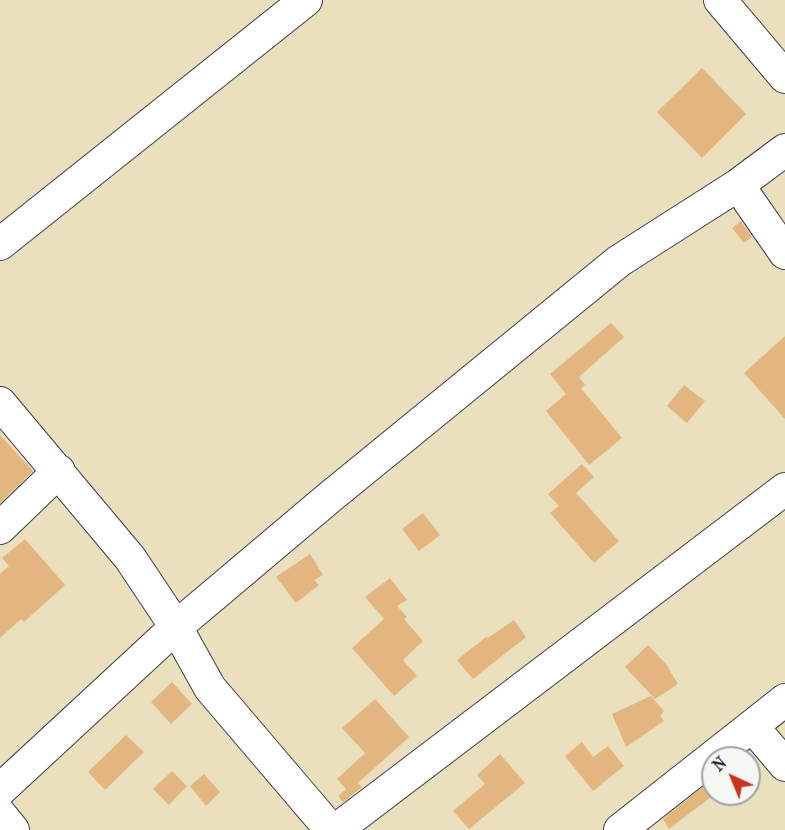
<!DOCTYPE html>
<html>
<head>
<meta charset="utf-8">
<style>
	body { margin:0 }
	#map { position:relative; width:785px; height:830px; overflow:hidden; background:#eae0bd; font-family:"IM FELL French Canon",serif }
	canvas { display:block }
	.north { position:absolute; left:701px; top:746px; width:60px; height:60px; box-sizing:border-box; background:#f6f6f2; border:2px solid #a1a1a9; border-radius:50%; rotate:316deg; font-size:16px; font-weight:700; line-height:24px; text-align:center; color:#22223b }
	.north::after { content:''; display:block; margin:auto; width:21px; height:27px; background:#c8321e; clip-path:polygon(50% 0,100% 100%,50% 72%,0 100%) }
</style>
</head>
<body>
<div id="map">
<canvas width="785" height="830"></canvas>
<div class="north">N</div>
</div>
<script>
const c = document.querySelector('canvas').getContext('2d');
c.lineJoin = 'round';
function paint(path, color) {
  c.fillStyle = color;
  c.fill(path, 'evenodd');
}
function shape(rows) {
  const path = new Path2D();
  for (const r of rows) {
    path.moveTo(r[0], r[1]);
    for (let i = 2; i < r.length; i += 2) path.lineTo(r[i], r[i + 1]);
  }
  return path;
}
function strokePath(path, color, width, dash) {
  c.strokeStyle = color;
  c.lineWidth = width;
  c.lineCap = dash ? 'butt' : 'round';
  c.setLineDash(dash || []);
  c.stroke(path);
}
paint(shape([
	[702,68,746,114,702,158,657,112],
	[741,221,752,237,744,243,732,228],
	[611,323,624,337,579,377,585,385,581,388,622,438,589,465,546,411,566,394,550,374],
	[785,336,785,419,744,373],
	[684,385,705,401,687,423,667,406],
	[0,435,33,471,0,503],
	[582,464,594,477,576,493,619,541,594,563,550,513,559,506,548,494],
	[423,513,440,535,419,551,402,529],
	[25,539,65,585,24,622,21,619,0,638,0,574,9,566,2,558],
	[310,554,323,575,314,580,319,585,296,603,276,577],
	[390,578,407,600,397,606,407,617,404,619,423,641,403,660,417,676,394,696,352,648,384,619,365,597],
	[514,620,526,637,473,679,457,660,486,637,488,638],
	[648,645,666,664,678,684,655,699,625,667],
	[172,682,192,704,171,724,151,702],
	[651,696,664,711,660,716,664,721,626,747,612,714],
	[375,699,409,737,358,783,362,787,343,802,338,796,346,789,337,779,365,753,342,728],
	[126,735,144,752,105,790,88,772],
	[582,742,593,757,608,746,624,766,593,791,565,756],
	[500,754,525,783,469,829,453,811,485,784,477,775],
	[172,771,187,786,169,805,153,789],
	[204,774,220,792,206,806,190,786],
	[704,786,711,797,669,829,663,819]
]), '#e3b680');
const minor = shape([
	[720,0,785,77],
	[738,185,785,253],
	[0,244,306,0],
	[0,403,130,558,176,627,210,688,331,830],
	[0,528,59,471],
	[752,726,785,765],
	[0,790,176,627,330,497,619,261,738,185,785,150],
	[0,814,13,830],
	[336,830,785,489],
	[620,830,785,700]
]);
strokePath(minor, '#403e4e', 34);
strokePath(minor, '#fff', 32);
</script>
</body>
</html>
